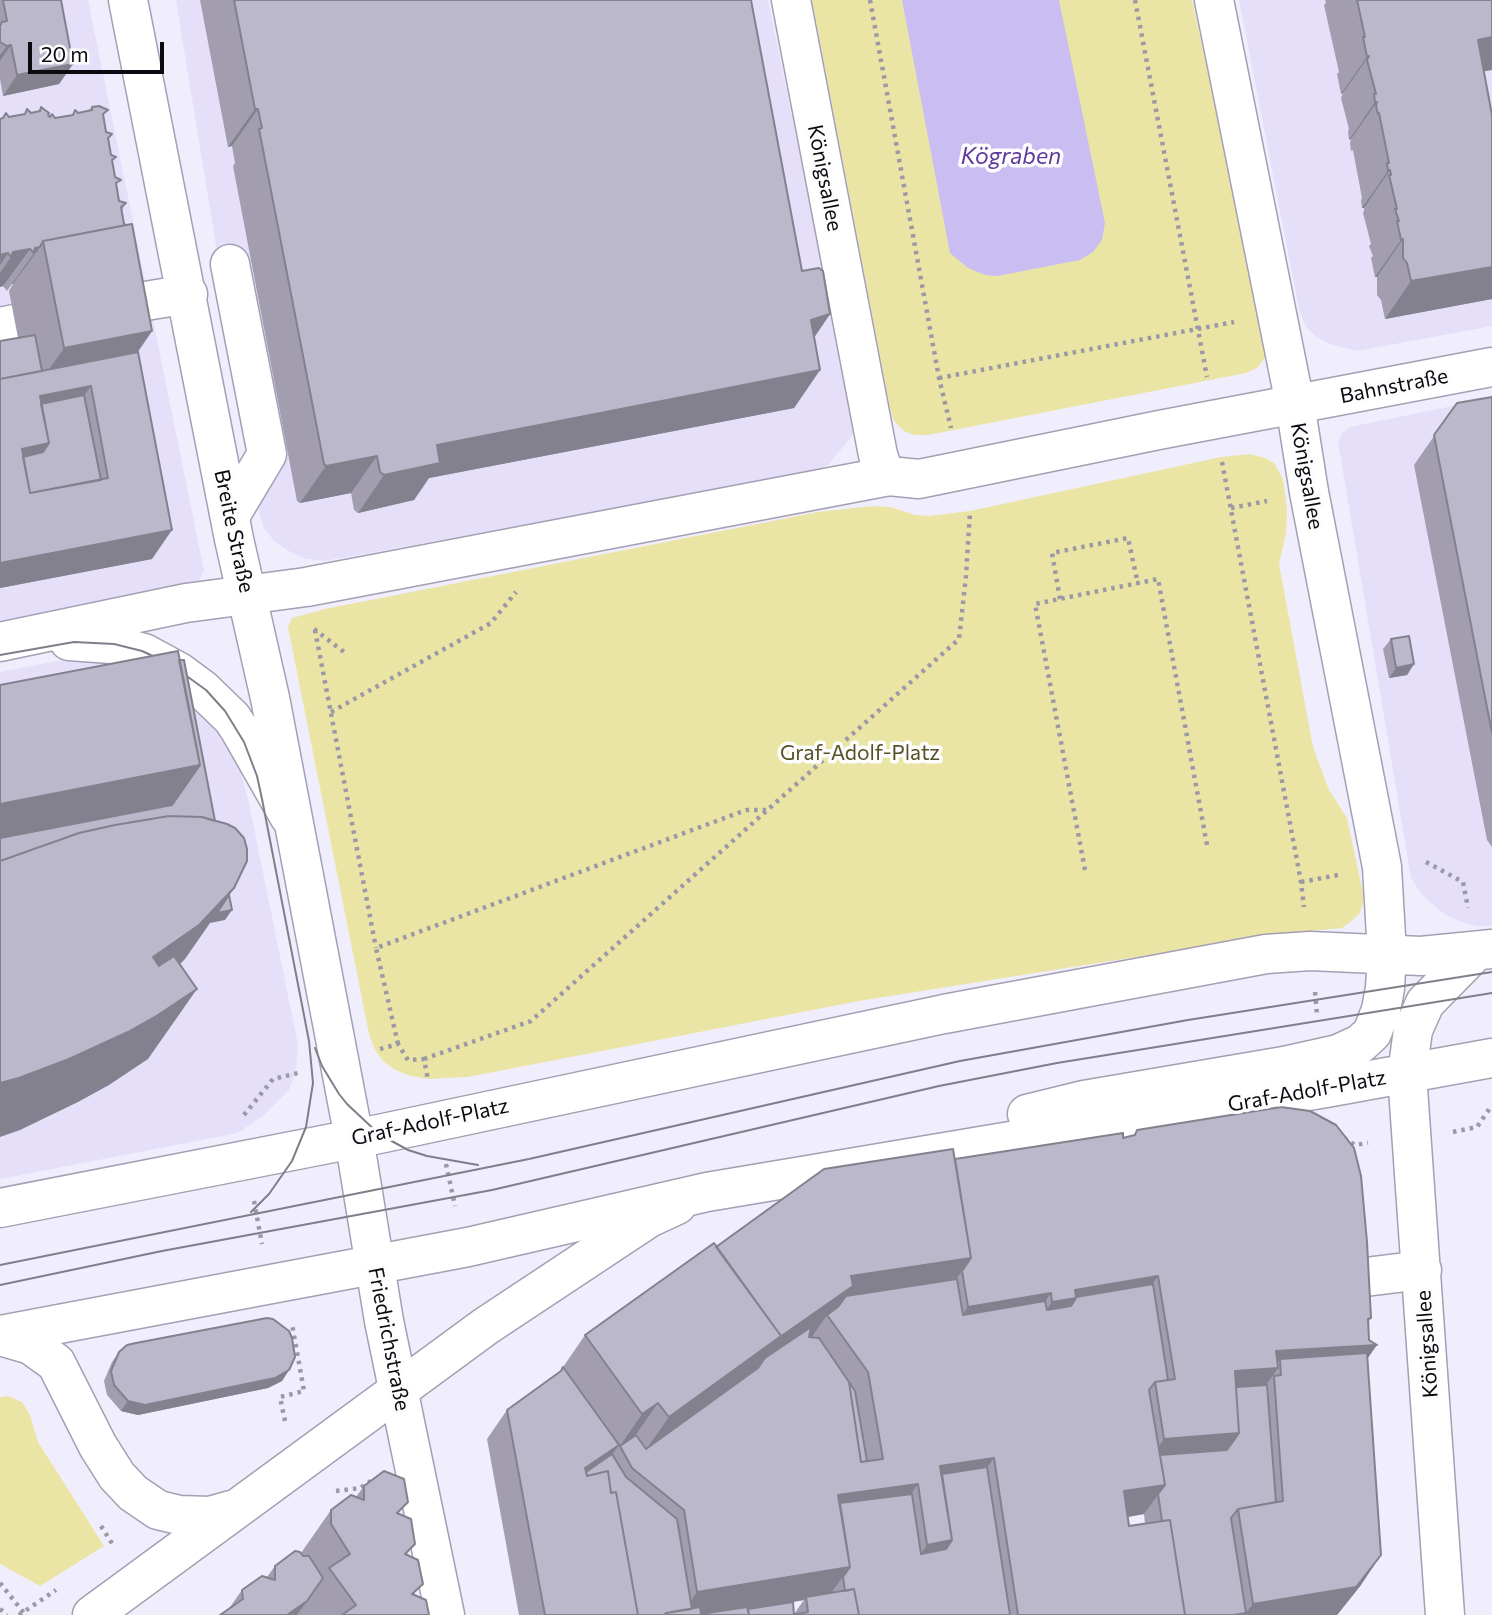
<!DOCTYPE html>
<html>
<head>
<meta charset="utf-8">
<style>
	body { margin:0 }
	#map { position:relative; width:1492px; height:1615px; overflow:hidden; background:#f0edfd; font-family:Commissioner,sans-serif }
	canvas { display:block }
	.scale { position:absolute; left:28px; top:42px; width:136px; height:32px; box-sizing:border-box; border:4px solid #0c0a11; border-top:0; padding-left:9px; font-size:21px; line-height:24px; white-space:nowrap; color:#0c0a11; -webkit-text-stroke:5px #fdfdfd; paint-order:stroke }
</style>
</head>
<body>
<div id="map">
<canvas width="1492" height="1615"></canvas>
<div class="scale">20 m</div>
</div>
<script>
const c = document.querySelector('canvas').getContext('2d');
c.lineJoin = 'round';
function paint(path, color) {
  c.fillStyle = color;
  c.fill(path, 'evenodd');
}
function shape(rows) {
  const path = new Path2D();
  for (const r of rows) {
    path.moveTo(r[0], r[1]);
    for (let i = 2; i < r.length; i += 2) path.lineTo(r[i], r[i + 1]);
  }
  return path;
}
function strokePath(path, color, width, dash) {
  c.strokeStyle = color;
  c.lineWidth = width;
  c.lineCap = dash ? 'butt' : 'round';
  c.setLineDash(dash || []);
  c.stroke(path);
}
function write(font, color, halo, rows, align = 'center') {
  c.font = font + ' Commissioner,sans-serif';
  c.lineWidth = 7;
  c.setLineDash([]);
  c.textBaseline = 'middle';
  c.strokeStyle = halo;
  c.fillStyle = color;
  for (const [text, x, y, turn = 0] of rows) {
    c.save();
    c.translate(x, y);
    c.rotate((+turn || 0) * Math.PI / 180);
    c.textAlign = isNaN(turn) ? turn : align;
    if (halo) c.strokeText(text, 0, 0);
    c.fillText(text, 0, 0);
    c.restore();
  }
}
paint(shape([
	[0,0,88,0,204,571,198,582,177,589,0,622],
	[176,0,768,0,855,422,852,436,828,465,815,472,347,557,324,561,303,558,287,550,274,541,264,528,260,516],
	[1239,0,1492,0,1492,326,1357,351,1330,344,1317,337,1306,327,1299,309],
	[1492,398,1492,926,1477,926,1461,922,1444,914,1422,895,1411,878,1338,442,1342,433,1350,427],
	[63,660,116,663,179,691,212,724,238,763,249,803,298,1045,296,1069,289,1090,264,1115,238,1133,0,1179,0,672]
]), '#e5dffa');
paint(shape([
	[812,0,1192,0,1266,335,1268,347,1265,358,1257,368,1246,373,928,435,914,435,904,431,894,421,890,408],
	[1250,454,1265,458,1274,463,1283,479,1287,510,1286,534,1279,564,1313,747,1329,790,1347,818,1363,893,1363,904,1359,914,1350,922,1342,928,1280,934,859,1001,468,1077,428,1079,411,1076,395,1070,384,1062,375,1050,369,1034,288,627,292,618,325,609,818,512,872,506,890,507,915,515,929,516,970,511,1221,457],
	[8,1396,22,1402,30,1415,38,1442,104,1546,40,1586,0,1564,0,1397]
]), '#ebe5a5');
paint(shape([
	[902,0,1059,0,1105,223,1102,240,1093,252,1080,260,997,276,985,275,968,268,950,253]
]), '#cabdf2');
const minor = shape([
	[791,0,878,455,882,467,889,476],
	[1214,0,1295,404,1309,492,1382,867,1387,954],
	[103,308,188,294],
	[0,327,15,324],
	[230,516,267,454,230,264],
	[69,641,111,644,144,653,179,672,202,689,232,718,240,730,289,816],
	[0,642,186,603,306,587,889,476,919,479,1159,430,1492,367],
	[1407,1074,1445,1615],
	[1341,1280,1422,1270],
	[0,1336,31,1345,56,1363,98,1446,117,1476,133,1493,158,1510,179,1515,210,1516,231,1510],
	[92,1615,486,1326,649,1218,677,1205]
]);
const major = shape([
	[128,0,234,539,270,698,354,1138,384,1321,445,1615],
	[1407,1074,1413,1030,1425,1003,1476,951],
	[1027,1114,1084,1100,1284,1066,1338,1054,1360,1044,1372,1033,1381,1010,1385,988,1387,954],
	[0,1208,379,1134,944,1014,1266,954,1310,951,1421,956,1492,949],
	[0,1335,468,1247,707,1192,1326,1088,1492,1058]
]);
strokePath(minor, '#a49fb2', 41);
strokePath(major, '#a49fb2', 41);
strokePath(shape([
	[870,0,939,378,951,428],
	[1135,0,1207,377],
	[939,378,1234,322],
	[1222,462,1301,882,1304,907],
	[1231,508,1267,501],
	[1060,599,1052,553,1128,538,1138,584],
	[314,629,344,652],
	[315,630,376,948],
	[331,712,491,623,516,592],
	[1426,862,1463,882,1468,908],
	[1085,870,1035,604,1158,579,1207,845],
	[1301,882,1338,875],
	[1315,992,1317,1015],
	[398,1044,376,948,746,810,768,810],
	[380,1049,398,1044,408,1060,424,1059,428,1080],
	[424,1059,531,1021,959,639,966,576,970,512],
	[244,1115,273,1079,298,1073],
	[1453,1132,1477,1127,1492,1105],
	[1344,1138,1355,1145,1368,1143],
	[446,1164,455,1206],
	[254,1201,262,1244],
	[285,1421,280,1397,304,1391,292,1324],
	[336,1491,360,1488,371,1481],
	[101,1526,113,1545],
	[0,1583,24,1613],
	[0,1609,7,1615],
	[19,1615,56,1590]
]), '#9c99a6', 4.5, [3.5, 5]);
strokePath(minor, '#fff', 38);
strokePath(major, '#fff', 38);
strokePath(shape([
	[0,655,74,642,114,644,142,651,170,664,206,690,225,711,244,742,257,776,262,799,309,1041,313,1083,306,1127,292,1161,269,1194,251,1212],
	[315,1048,322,1066,339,1094,347,1104,379,1134,408,1150,427,1156,478,1165],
	[0,1265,529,1159,960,1061,1188,1020,1492,972],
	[0,1285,162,1251,492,1190,939,1086,1057,1063,1492,993]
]), '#817e8a', 2);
paint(shape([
	[0,0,61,0,73,64,59,84,3,96,0,79],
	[200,0,751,0,802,271,830,314,814,338,820,370,794,408,429,478,414,500,358,513,354,510,351,493,300,503,297,501,233,166,235,163,232,146,228,147],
	[1325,0,1492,0,1484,71,1492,299,1385,319,1381,300,1377,295,1377,277,1375,277,1371,258,1373,256,1369,246,1371,244,1363,213,1364,210,1364,208,1362,208,1361,200,1362,198,1353,150,1351,151,1350,143,1351,139,1349,140,1348,131,1349,129,1341,98,1343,93,1341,94,1337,74,1339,72,1324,5,1326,3],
	[41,107,50,117,55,118,72,115,75,110,78,113,88,111,92,107,103,117,106,132,112,134,108,140,119,201,126,203,122,210,124,224,152,331,138,352,152,559,0,588,0,341,18,338,9,291,13,284,12,284,7,291,3,286,0,287,0,119,2,119,6,113,9,117,24,114,27,109,31,113,38,112],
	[1492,397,1492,847,1487,840,1414,465,1457,403],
	[1391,639,1414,664,1407,675,1389,678,1383,649],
	[1137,1130,1368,1322,1361,1585,1337,1615,519,1615,487,1439,507,1410,559,1373,585,1335,716,1247,955,1159,1123,1138,1133,1136],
	[1144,1514,1145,1524,1129,1526,1128,1517],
	[804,1600,794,1614,793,1602],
	[119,1352,289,1370,282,1381,268,1388,138,1415,121,1411,107,1395,104,1381,112,1362],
	[364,1486,400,1514,415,1595,429,1615,220,1615,228,1610,242,1590,267,1577,275,1566,301,1553,331,1510,356,1497]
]), '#a29eaf');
paint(shape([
	[1492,37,1492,70,1452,77,1478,40],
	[11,45,0,61,0,55,7,46],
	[1369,56,1343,93,1341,94,1367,57],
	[73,64,59,84,3,96,17,75],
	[1375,102,1377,102,1351,139,1349,140],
	[255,109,258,109,232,146,228,147],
	[1390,170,1364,208,1362,208,1388,171],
	[1403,239,1377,277,1375,277,1401,240],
	[40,247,13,284,12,284,34,253,35,248],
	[30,249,3,286,0,287,0,273,11,257,13,252],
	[8,253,0,265,0,255],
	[1492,267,1492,299,1385,319,1411,281],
	[830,314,804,352,811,320],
	[152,331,117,381,91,386,70,415,37,422,40,396,43,378,64,348],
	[820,370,794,408,429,478,414,500,358,513,384,475,437,445],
	[49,443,28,473,19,475,22,449],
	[377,456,351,493,300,503,326,466],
	[172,530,152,559,0,588,0,563],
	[1414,664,1407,675,1389,678,1396,668],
	[200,765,165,815,0,847,0,804],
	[234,888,217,913,232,910,225,920,210,923,185,959,150,995,153,957],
	[197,989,148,1059,109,1085,78,1102,20,1130,0,1137,0,1083],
	[971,1258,936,1308,827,1315,807,1344,633,1468,669,1417,851,1276],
	[1158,1276,1132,1313,1026,1340,1052,1302,1075,1290],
	[1051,1293,1025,1331,942,1344,968,1307],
	[1371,1318,1351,1346,1377,1345,1351,1382,1281,1375,1280,1359,1274,1368,1278,1368,1252,1405,1224,1407,1235,1371,1276,1351],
	[289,1370,282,1381,268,1388,138,1415,121,1411,128,1401],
	[658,1403,623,1453,620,1446,642,1414],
	[1239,1433,1213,1470,1152,1456,1164,1439],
	[619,1445,598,1474,587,1501,585,1468],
	[994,1458,973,1487,937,1493,940,1466],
	[918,1484,897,1514,832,1504,838,1495],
	[1165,1485,1144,1514,1103,1521,1124,1491],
	[952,1540,932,1570,907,1574,927,1545],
	[1381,1555,1361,1585,1337,1615,1233,1615,1246,1613,1253,1604],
	[850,1567,829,1596,806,1597,804,1600,716,1615,681,1615,697,1592],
	[307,1601,297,1615,287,1615]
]), '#84818e');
const building = shape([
	[3,0,61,0,73,64,17,75,11,45,7,46,0,42,0,26,2,22,7,21,3,0],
	[234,0,751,0,802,271,819,268,823,271,830,314,811,320,820,370,437,445,440,463,384,475,380,472,377,456,326,466,324,464,259,129,262,128,258,109,255,109,234,0],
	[1357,0,1492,0,1492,37,1478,40,1492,115,1492,267,1411,281,1407,263,1403,258,1403,239,1401,240,1397,221,1399,221,1395,209,1397,209,1389,175,1391,175,1390,170,1388,171,1387,163,1389,163,1379,113,1378,114,1376,106,1377,102,1375,102,1374,94,1376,94,1367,60,1369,56,1367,57,1363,37,1365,37,1357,0],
	[99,106,108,110,103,114,106,132,112,134,108,138,111,155,116,157,112,160,115,177,121,180,116,183,119,201,126,203,121,207,124,224,126,225,43,241,40,247,35,248,34,253,30,249,13,252,11,257,8,253,0,255,0,119,3,118,6,113,9,117,25,114,27,109,31,113,40,111,41,107,49,113,48,115,50,117,52,114,55,118,73,115,75,110,78,113,92,110,92,107,99,106],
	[132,224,152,331,64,348,43,241,132,224],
	[35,335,42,371,0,379,0,341,35,335],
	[138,352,172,530,0,563,0,379,138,352],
	[91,386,108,478,30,493,22,449,49,443,40,396,91,386],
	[84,395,101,480,30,493,23,457,43,452,49,443,41,404,84,395],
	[1492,397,1492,733,1434,435,1457,403,1492,397],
	[1409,636,1414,664,1396,668,1391,639,1409,636],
	[178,651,200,765,0,804,0,685,178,651],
	[179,660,184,660,215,821,202,817,169,816,115,825,79,833,0,861,0,838,172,805,200,765,179,660],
	[169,816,202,817,227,824,235,828,244,838,247,849,247,861,234,888,199,925,153,957,159,966,174,956,197,989,158,1015,128,1032,69,1059,19,1078,0,1083,0,861,79,833,115,825,169,816],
	[229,895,232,910,217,913,229,895],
	[1281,1107,1310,1111,1336,1125,1354,1148,1361,1176,1367,1242,1371,1318,1368,1319,1369,1340,1377,1345,1276,1351,1278,1368,1235,1371,1239,1433,1164,1439,1155,1382,1175,1379,1158,1276,1075,1290,1076,1298,1052,1302,1051,1293,968,1307,962,1271,971,1258,955,1159,1123,1133,1123,1138,1135,1135,1137,1130,1281,1107],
	[953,1149,971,1258,851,1276,853,1286,780,1337,781,1336,716,1247,824,1169,953,1149],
	[714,1243,781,1336,669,1417,658,1403,642,1414,585,1335,714,1243],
	[957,1279,963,1315,1045,1301,1047,1310,1071,1306,1076,1298,1076,1297,1153,1284,1168,1380,1155,1382,1149,1390,1165,1485,1124,1491,1129,1526,1170,1520,1185,1615,1018,1615,994,1458,940,1466,952,1540,927,1545,918,1484,838,1495,850,1567,697,1592,684,1510,632,1468,620,1446,636,1435,646,1449,758,1368,765,1358,811,1327,809,1337,819,1338,849,1382,861,1462,883,1459,868,1372,827,1315,838,1307,846,1296,957,1279],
	[267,1318,273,1319,289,1331,292,1338,295,1357,289,1370,275,1378,145,1405,128,1401,114,1385,111,1371,119,1352,127,1345,136,1343,267,1318],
	[1367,1353,1381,1555,1356,1587,1253,1604,1238,1509,1283,1501,1274,1376,1281,1375,1280,1359,1367,1353],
	[563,1367,619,1445,585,1468,587,1476,608,1471,611,1493,616,1492,638,1615,545,1615,507,1410,561,1371,563,1367],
	[849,1382,855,1391,867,1461,861,1462,849,1382],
	[1267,1385,1276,1502,1238,1509,1231,1518,1246,1613,1233,1615,1185,1615,1170,1520,1162,1521,1158,1494,1165,1485,1160,1455,1227,1450,1239,1433,1236,1387,1267,1385],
	[612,1454,626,1477,677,1519,692,1609,666,1613,664,1615,638,1615,616,1492,611,1493,608,1471,587,1476,586,1472,612,1454],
	[987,1467,1010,1615,859,1615,854,1589,845,1591,843,1577,850,1567,840,1503,912,1494,921,1554,946,1549,952,1540,942,1474,987,1467],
	[384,1471,404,1479,408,1502,397,1513,411,1519,415,1544,405,1554,418,1560,423,1584,412,1594,426,1600,429,1615,342,1615,356,1605,329,1568,350,1554,331,1524,331,1510,351,1495,364,1500,364,1486,384,1471],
	[295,1551,300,1552,303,1556,309,1556,323,1578,307,1601,287,1615,220,1615,243,1599,242,1590,262,1576,275,1580,275,1566,295,1551],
	[854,1589,859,1615,791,1615,808,1612,806,1597,854,1589],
	[793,1602,794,1615,749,1615,748,1609,793,1602],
	[700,1607,701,1614,747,1607,749,1615,666,1615,666,1613,700,1607]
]);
paint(building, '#bcb8cb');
strokePath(building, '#84818e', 2);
write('21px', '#0c0a11', '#fdfdfd', [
	["Königsallee",825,178,79],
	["Bahnstraße",1394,386,-11],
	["Königsallee",1307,476,80],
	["Breite Straße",234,531,78],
	["Graf-Adolf-Platz",1307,1091,-10],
	["Graf-Adolf-Platz",430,1122,-12],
	["Friedrichstraße",389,1339,79],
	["Königsallee",1427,1344,-94]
]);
write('21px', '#555025', '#fdfdfd', [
	["Graf-Adolf-Platz",860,753]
]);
write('italic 23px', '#5e3a9f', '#fdfdfd', [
	["Kögraben",1011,156]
]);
</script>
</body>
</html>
